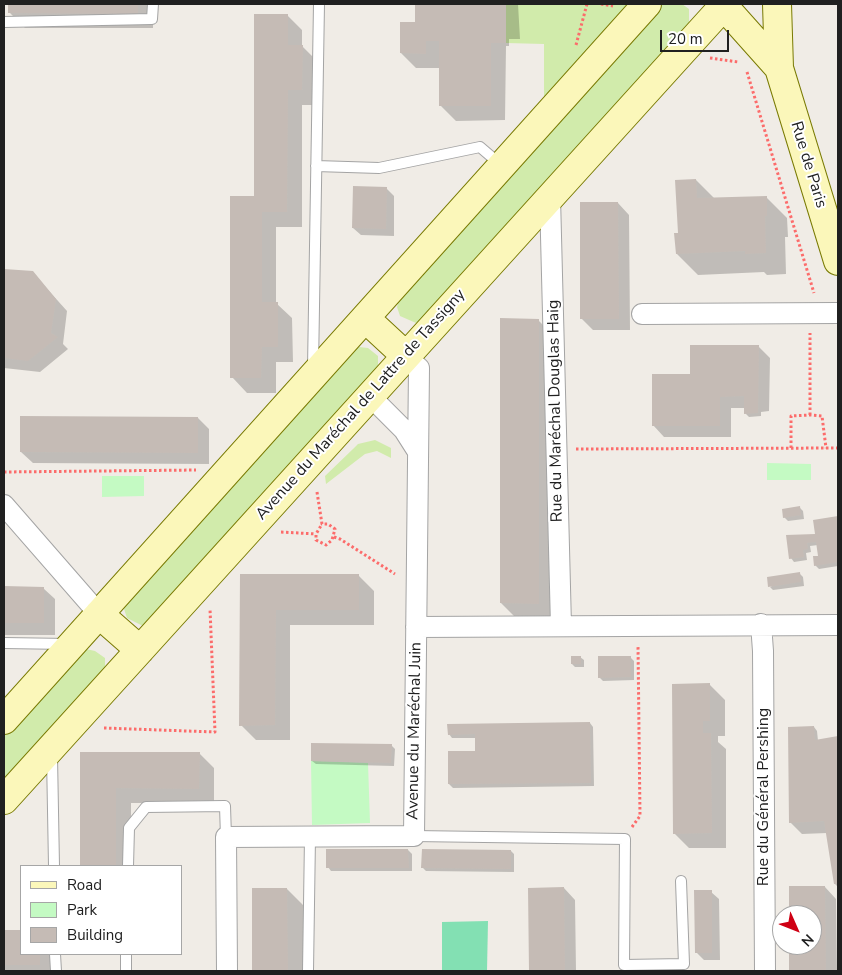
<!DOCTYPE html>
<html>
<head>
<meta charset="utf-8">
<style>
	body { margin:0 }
	#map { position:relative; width:842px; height:975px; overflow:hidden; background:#f0ece6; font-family:"Nunito Sans",sans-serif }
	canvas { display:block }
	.frame { position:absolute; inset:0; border:5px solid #202020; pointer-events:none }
	.legend { position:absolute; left:20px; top:865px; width:162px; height:90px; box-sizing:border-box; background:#fff; border:1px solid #a6a6a6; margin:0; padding:6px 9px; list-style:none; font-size:15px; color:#202020 }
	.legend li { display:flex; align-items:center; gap:10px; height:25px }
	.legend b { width:25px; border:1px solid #a6a6a6 }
	.north { position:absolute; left:772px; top:905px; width:50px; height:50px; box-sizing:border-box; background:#fff; border:1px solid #a6a6a6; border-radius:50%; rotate:134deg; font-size:14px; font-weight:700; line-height:20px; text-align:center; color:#202020 }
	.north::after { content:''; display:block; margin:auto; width:18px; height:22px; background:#cf0014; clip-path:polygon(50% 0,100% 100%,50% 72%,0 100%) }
	.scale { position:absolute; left:660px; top:30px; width:69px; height:22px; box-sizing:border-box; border:2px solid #202020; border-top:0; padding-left:6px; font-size:15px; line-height:18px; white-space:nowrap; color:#202020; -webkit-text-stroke:4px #fff; paint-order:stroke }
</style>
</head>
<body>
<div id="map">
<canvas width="842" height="975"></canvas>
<div class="frame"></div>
<ul class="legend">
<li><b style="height:6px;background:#fbf7ba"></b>Road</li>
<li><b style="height:14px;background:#c4fac3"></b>Park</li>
<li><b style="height:14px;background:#c5bbb5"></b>Building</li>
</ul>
<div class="north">N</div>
<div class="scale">20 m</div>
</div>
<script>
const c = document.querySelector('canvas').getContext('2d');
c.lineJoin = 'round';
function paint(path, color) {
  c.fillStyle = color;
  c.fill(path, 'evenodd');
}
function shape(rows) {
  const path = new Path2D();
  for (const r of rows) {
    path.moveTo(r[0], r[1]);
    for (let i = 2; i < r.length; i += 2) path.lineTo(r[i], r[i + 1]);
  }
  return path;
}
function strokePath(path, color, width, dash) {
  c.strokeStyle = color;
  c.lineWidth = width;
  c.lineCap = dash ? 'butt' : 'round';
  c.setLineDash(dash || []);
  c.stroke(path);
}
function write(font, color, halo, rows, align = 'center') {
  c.font = font + ' "Nunito Sans",sans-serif';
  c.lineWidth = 4;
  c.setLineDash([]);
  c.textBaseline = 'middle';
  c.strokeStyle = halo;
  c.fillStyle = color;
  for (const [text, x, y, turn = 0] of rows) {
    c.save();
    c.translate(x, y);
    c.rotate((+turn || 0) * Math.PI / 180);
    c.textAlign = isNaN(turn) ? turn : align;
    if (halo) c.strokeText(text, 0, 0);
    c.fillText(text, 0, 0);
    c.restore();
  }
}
paint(shape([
	[506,4,629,4,544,99,544,44,506,43],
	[662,4,682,4,689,9,689,24,426,319,416,323,400,316,397,307,400,296],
	[359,347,368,348,378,356,378,371,153,621,143,626,127,618,124,609,127,598,352,350],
	[375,440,391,448,391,458,377,451,365,454,326,484,325,476,353,449,358,444],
	[86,649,95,651,105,658,105,673,4,786,4,736,79,652]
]), '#d1ebab');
paint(shape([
	[767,463,811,464,811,480,767,480],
	[102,476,144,476,144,496,102,497],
	[311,761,368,763,370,823,312,825]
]), '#c4fac3');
paint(shape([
	[488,921,487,971,442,971,442,922]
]), '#83e0b3');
paint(shape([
	[10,4,153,4,153,28,25,28,10,13],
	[416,4,518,4,520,39,509,39,509,46,506,46,505,120,456,121,441,106,440,68,416,68,401,53,416,24],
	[287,15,302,30,302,46,317,61,317,105,302,105,302,227,276,227,276,303,292,318,293,362,276,362,276,393,247,393,232,377,256,197],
	[696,180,715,199,766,197,787,218,788,237,785,237,786,274,767,275,764,272,698,275,677,254],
	[386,188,394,196,394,236,361,235,353,228],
	[618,203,629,215,630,330,593,330,581,318],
	[4,270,32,272,67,311,63,344,68,349,40,372,4,368],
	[538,320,559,341,559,624,522,624,501,603],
	[758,346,770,358,769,411,761,412,761,416,749,417,745,413,745,408,731,408,731,437,664,437,653,425,691,375],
	[198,418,209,429,209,464,33,463,21,452],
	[799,507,803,511,804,519,788,521,784,517],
	[838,517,838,566,819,569,815,565,820,557,818,545,810,546,811,552,806,553,807,560,794,562,791,558,787,536,817,537,814,521],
	[799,573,803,577,804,586,773,590,770,587],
	[241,575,359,576,374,591,374,625,290,625,290,740,256,740,241,725],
	[4,588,43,588,55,599,55,635,4,635],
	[580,657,584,660,584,667,575,667,572,664],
	[631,658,634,661,634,680,603,681,599,677],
	[710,685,725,700,725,736,718,736,718,742,726,749,726,848,689,848,674,833],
	[590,723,593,727,594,786,453,788,449,784,477,752,476,738,452,738,449,734],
	[814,727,817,731,818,741,838,738,838,887,835,884,827,833,802,834,790,822],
	[391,745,395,749,394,766,316,764,312,761],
	[81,753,199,753,214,768,214,803,131,803,131,866,81,866],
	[408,850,412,854,412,871,331,871,328,867],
	[511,851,514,854,514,872,426,871,423,868],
	[825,887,836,899,837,971,790,971,790,945,812,945,812,915,790,915],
	[564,888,575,900,576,971,531,971,530,889],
	[253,889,287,889,308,910,308,971,253,971],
	[711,892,719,899,720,960,704,960,697,953],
	[4,931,21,931,21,954,54,954,54,971,4,971]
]), '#0003');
paint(shape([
	[8,4,138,4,138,14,8,13],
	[415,4,506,4,506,43,491,43,491,106,439,106,439,41,426,41,426,54,400,53,400,22,415,22],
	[254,14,288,14,288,45,303,45,302,90,288,90,287,212,262,212,262,302,278,302,278,347,262,347,261,378,230,378,230,196,254,196],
	[696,179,697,198,767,196,767,216,765,216,766,253,745,254,745,251,676,254,674,233,678,233,675,180],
	[353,186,387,187,386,229,352,228],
	[580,202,618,202,619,319,580,319],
	[4,269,33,271,56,299,51,333,58,337,28,361,4,358],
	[500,318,539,319,539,604,500,603],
	[690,345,759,345,758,413,744,414,744,396,720,397,720,426,652,426,652,374,690,374],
	[20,416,198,417,198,453,20,452],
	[800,506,801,515,783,518,782,509],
	[838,516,838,562,814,566,813,556,818,556,816,542,807,543,808,549,803,550,804,557,789,559,786,535,815,534,813,520],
	[800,572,801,582,768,587,767,577],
	[240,574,359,574,359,610,276,610,275,725,239,726],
	[4,586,44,587,44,623,4,623],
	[571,656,581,656,581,664,571,664],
	[598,656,631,656,631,677,598,678],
	[710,683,710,721,703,721,703,733,711,733,712,833,673,834,672,684],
	[590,722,591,783,448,784,448,751,475,751,475,734,448,735,447,724],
	[814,726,815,740,838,736,838,884,834,884,824,821,789,823,788,727],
	[311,743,392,744,391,763,311,761],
	[80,752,200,752,199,789,116,788,116,866,80,866],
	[326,849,408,849,409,868,326,868],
	[422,849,511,850,511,869,421,868],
	[789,886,825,886,826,971,789,971,789,945,812,945,812,915,789,915],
	[564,887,565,971,529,971,528,888],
	[252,888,287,888,288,971,252,971],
	[694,890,712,890,712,953,695,953],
	[4,930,21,930,21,954,40,954,40,965,4,965]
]), '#c5bbb5');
const lane = shape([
	[4,22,152,19,153,4],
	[316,166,379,168,480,147,501,165],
	[313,367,319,4],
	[4,643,68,644],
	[52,756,54,866],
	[414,836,625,839,624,965,684,964,681,881],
	[128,866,129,828,146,807,225,806,226,837],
	[55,954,56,971],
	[126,971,126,954],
	[308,971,310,837]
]);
const street = shape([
	[550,197,561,626],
	[642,314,838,313],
	[370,396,404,430,418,452],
	[4,505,99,614],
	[761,624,763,651,765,971],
	[416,627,838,625],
	[227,971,226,837,414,836,419,368,406,356]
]);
const secondary = shape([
	[777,4,779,68,838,261],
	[729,12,779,68],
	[365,318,406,356],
	[99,614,140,650],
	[4,720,647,4],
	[4,800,719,11]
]);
strokePath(lane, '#a4a4a4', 12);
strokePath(street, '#a4a4a4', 22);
strokePath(secondary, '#797a03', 30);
strokePath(shape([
	[601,4,613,6],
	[576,45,587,4],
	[710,58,738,62],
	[747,72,814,293],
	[810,415,810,333],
	[791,448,791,416,810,415,822,416,826,448],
	[576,449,838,448],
	[4,472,196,470],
	[317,492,322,524,328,524,335,529,332,540,326,545,316,540,316,534,322,524],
	[281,532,316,534],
	[334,537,340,539,395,574],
	[104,728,215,732,210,609],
	[632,827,640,816,638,646]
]), '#fc6c6b', 3, [2.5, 2.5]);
strokePath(lane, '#fff', 10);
strokePath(street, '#fff', 20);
strokePath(secondary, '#fbf7ba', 28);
write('16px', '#202020', '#fff', [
	["Rue de Paris",808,165,73],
	["Avenue du Maréchal de Lattre de Tassigny",361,405,-48],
	["Rue du Maréchal Douglas Haig",556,411,-91],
	["Avenue du Maréchal Juin",415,731,-89],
	["Rue du Général Pershing",764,797,-90]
]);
</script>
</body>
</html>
